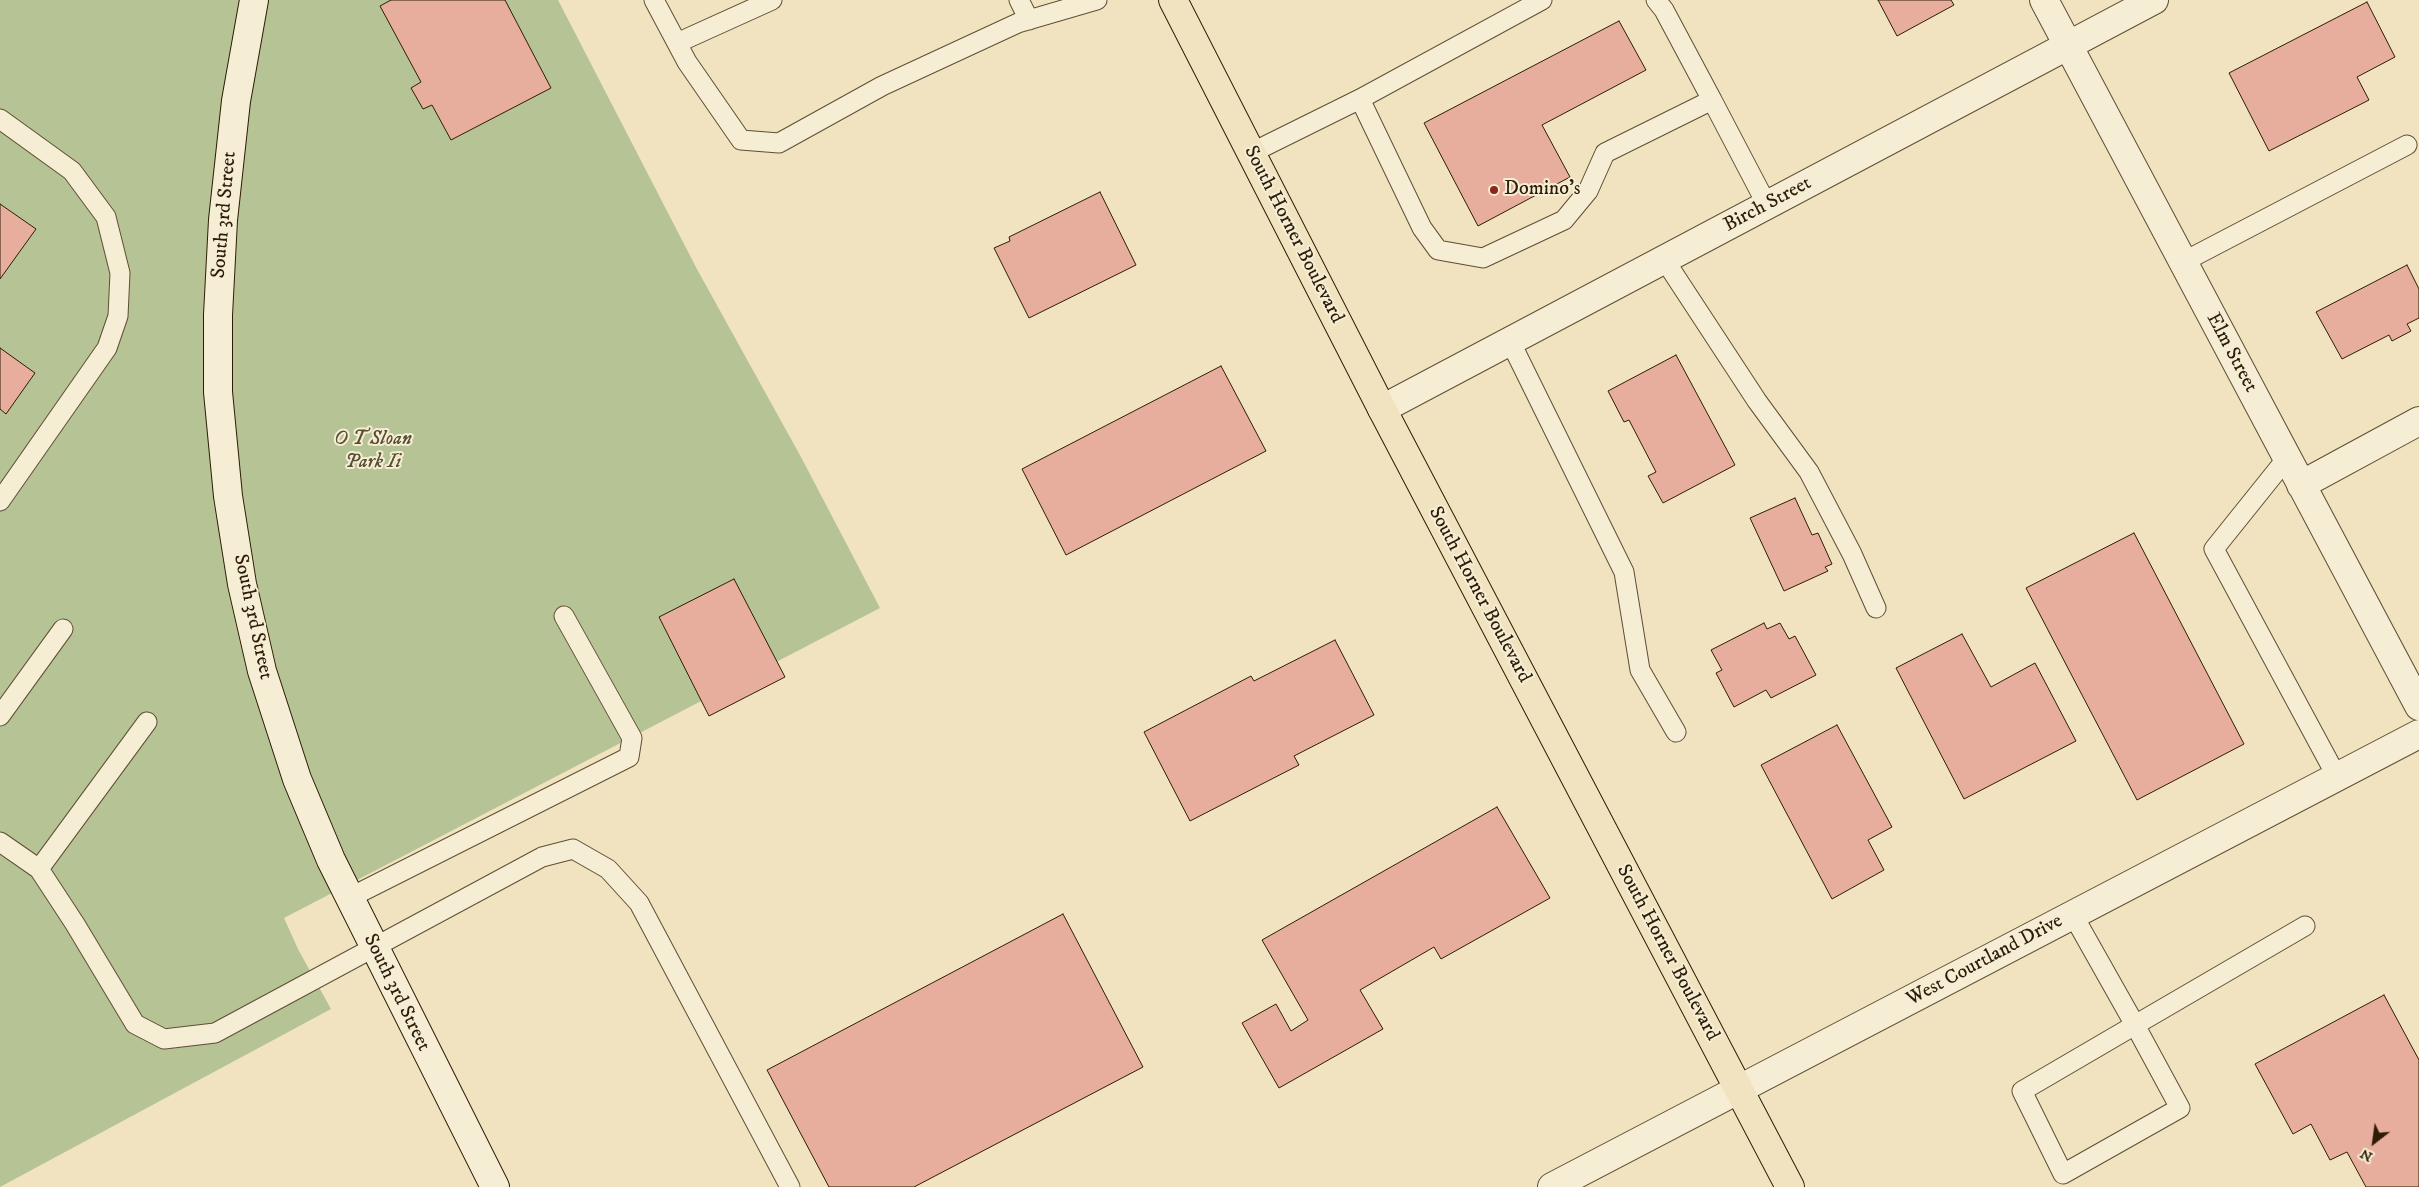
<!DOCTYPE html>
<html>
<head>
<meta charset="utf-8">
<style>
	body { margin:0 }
	#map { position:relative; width:2419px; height:1187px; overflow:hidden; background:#f1e3bf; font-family:"IM FELL DW Pica",serif }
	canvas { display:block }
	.north { position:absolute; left:2349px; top:1117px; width:50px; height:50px; -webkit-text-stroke:4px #f6edd5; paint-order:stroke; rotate:210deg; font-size:14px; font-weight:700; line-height:20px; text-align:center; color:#2d1d06 }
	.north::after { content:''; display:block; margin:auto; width:18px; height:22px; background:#2d1d06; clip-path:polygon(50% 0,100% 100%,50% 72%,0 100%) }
</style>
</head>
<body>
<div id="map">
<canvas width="2419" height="1187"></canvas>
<div class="north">N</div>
</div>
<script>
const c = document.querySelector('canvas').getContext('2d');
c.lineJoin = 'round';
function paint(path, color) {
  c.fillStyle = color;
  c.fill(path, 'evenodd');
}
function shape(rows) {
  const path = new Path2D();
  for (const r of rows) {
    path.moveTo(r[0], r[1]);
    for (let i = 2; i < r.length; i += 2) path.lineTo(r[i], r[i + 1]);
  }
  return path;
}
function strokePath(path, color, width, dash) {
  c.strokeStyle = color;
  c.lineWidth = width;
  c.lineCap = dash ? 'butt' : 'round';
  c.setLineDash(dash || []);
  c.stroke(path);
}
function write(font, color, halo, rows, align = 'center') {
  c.font = font + ' "IM FELL DW Pica",serif';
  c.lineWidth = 4;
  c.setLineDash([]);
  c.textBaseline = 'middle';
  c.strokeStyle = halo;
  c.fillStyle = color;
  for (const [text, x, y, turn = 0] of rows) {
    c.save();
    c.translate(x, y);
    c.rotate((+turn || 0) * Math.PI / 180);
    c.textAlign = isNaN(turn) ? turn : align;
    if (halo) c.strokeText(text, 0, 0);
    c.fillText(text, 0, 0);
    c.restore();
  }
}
paint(shape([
	[0,0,558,0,698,271,801,457,880,608,284,918,298,949,331,1009,0,1187]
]), '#b6c495');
const building = shape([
	[391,0,505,0,551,88,451,140,432,105,423,109,411,88,421,82,380,6,391,0],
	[1878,0,1951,0,1954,5,1897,36,1878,0],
	[2367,2,2395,57,2357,77,2369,100,2269,151,2229,73,2367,2],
	[1619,21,1646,70,1542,125,1570,177,1478,226,1424,123,1619,21],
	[1100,192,1136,265,1029,318,994,248,1010,241,1009,237,1100,192],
	[0,204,36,229,0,279,0,204],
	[2407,265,2419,289,2419,318,2407,324,2411,331,2392,341,2389,335,2342,359,2316,312,2407,265],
	[0,348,35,373,6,414,0,409,0,348],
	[1676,355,1735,465,1663,503,1648,476,1656,472,1629,420,1624,422,1608,391,1676,355],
	[1221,366,1266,451,1066,555,1022,469,1221,366],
	[1795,498,1812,535,1818,533,1832,564,1825,567,1828,571,1784,591,1750,518,1795,498],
	[2134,533,2244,744,2137,800,2026,588,2134,533],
	[734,579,785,677,709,716,659,617,734,579],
	[1764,623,1767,629,1780,623,1789,639,1795,636,1816,675,1771,698,1766,690,1734,707,1716,673,1722,670,1711,650,1764,623],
	[1962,634,1991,687,2035,663,2076,741,1964,799,1896,668,1962,634],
	[1335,640,1374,715,1294,756,1299,765,1190,821,1144,732,1251,676,1254,681,1335,640],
	[1837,725,1892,827,1868,840,1884,870,1832,899,1761,765,1837,725],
	[1497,807,1550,898,1441,959,1434,947,1360,990,1383,1029,1279,1088,1242,1023,1276,1004,1291,1031,1308,1020,1262,940,1497,807],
	[1063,914,1143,1067,914,1187,829,1187,767,1070,1063,914],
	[2384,995,2419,1060,2419,1187,2366,1187,2347,1152,2330,1160,2311,1124,2293,1134,2255,1064,2384,995]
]);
paint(building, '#e8ae9d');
strokePath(building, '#2d1d06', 1);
const lane = shape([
	[654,0,687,62,741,140,779,143,882,86,1018,23,1097,0],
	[1019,0,1029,20],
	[1656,0,1664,10,1712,100],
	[677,43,772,0],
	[1360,99,1542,0],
	[0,119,72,171,106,217,120,273,118,316,107,348,0,501],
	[1251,153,1360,99,1422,228,1438,250,1483,258,1564,220,1588,191,1605,153,1712,100,1767,205],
	[1664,259,1757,401,1809,472,1852,554,1876,608],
	[2183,262,2407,145],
	[1510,341,1624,572,1640,670,1676,732],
	[2287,458,2214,549,2337,777],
	[0,716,63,629],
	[0,842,39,869,75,924,135,1024,164,1039,215,1033,542,857,573,849,608,869,639,903,790,1187],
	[39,869,147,722],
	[349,898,629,757,632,738,564,616],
	[2073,915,2135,1025,2305,926],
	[2135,1025,2180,1108,2063,1174,2022,1091,2135,1025]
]);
const street = shape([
	[2044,0,2419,706],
	[1382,409,2154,0],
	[2301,485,2419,421],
	[1552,1187,2419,734]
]);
const secondary = shape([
	[254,0,236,101,223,220,218,315,218,392,228,496,242,584,262,671,297,779,331,860,495,1187]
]);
const primary = shape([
	[1173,0,1382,409,1790,1187]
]);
strokePath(lane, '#5e4e34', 21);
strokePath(street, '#5e4e34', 30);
strokePath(secondary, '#2d1d06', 30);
strokePath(primary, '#2d1d06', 30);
strokePath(lane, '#f6edd5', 19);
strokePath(street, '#f6edd5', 28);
strokePath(secondary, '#f6edd5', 28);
strokePath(primary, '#f1e3bf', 28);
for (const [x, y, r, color] of [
	[1494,190,5,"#8f2418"]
]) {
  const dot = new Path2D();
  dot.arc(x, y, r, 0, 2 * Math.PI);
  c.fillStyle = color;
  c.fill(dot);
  strokePath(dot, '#f6edd5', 2);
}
write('20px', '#2d1d06', '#f6edd5', [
	["Domino's",1504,190]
], 'left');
write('20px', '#2d1d06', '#f6edd5', [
	["Birch Street",1768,205,-28],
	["South 3rd Street",225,215,-85],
	["South Horner Boulevard",1293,235,63],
	["Elm Street",2231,353,62],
	["South Horner Boulevard",1479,595,62],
	["South 3rd Street",252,617,78],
	["South Horner Boulevard",1667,953,62],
	["West Courtland Drive",1985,961,-28],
	["South 3rd Street",396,993,64]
]);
write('italic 20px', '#564f31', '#f6edd5', [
	["O T Sloan",373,440],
	["Park Ii",373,463]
]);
</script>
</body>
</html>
